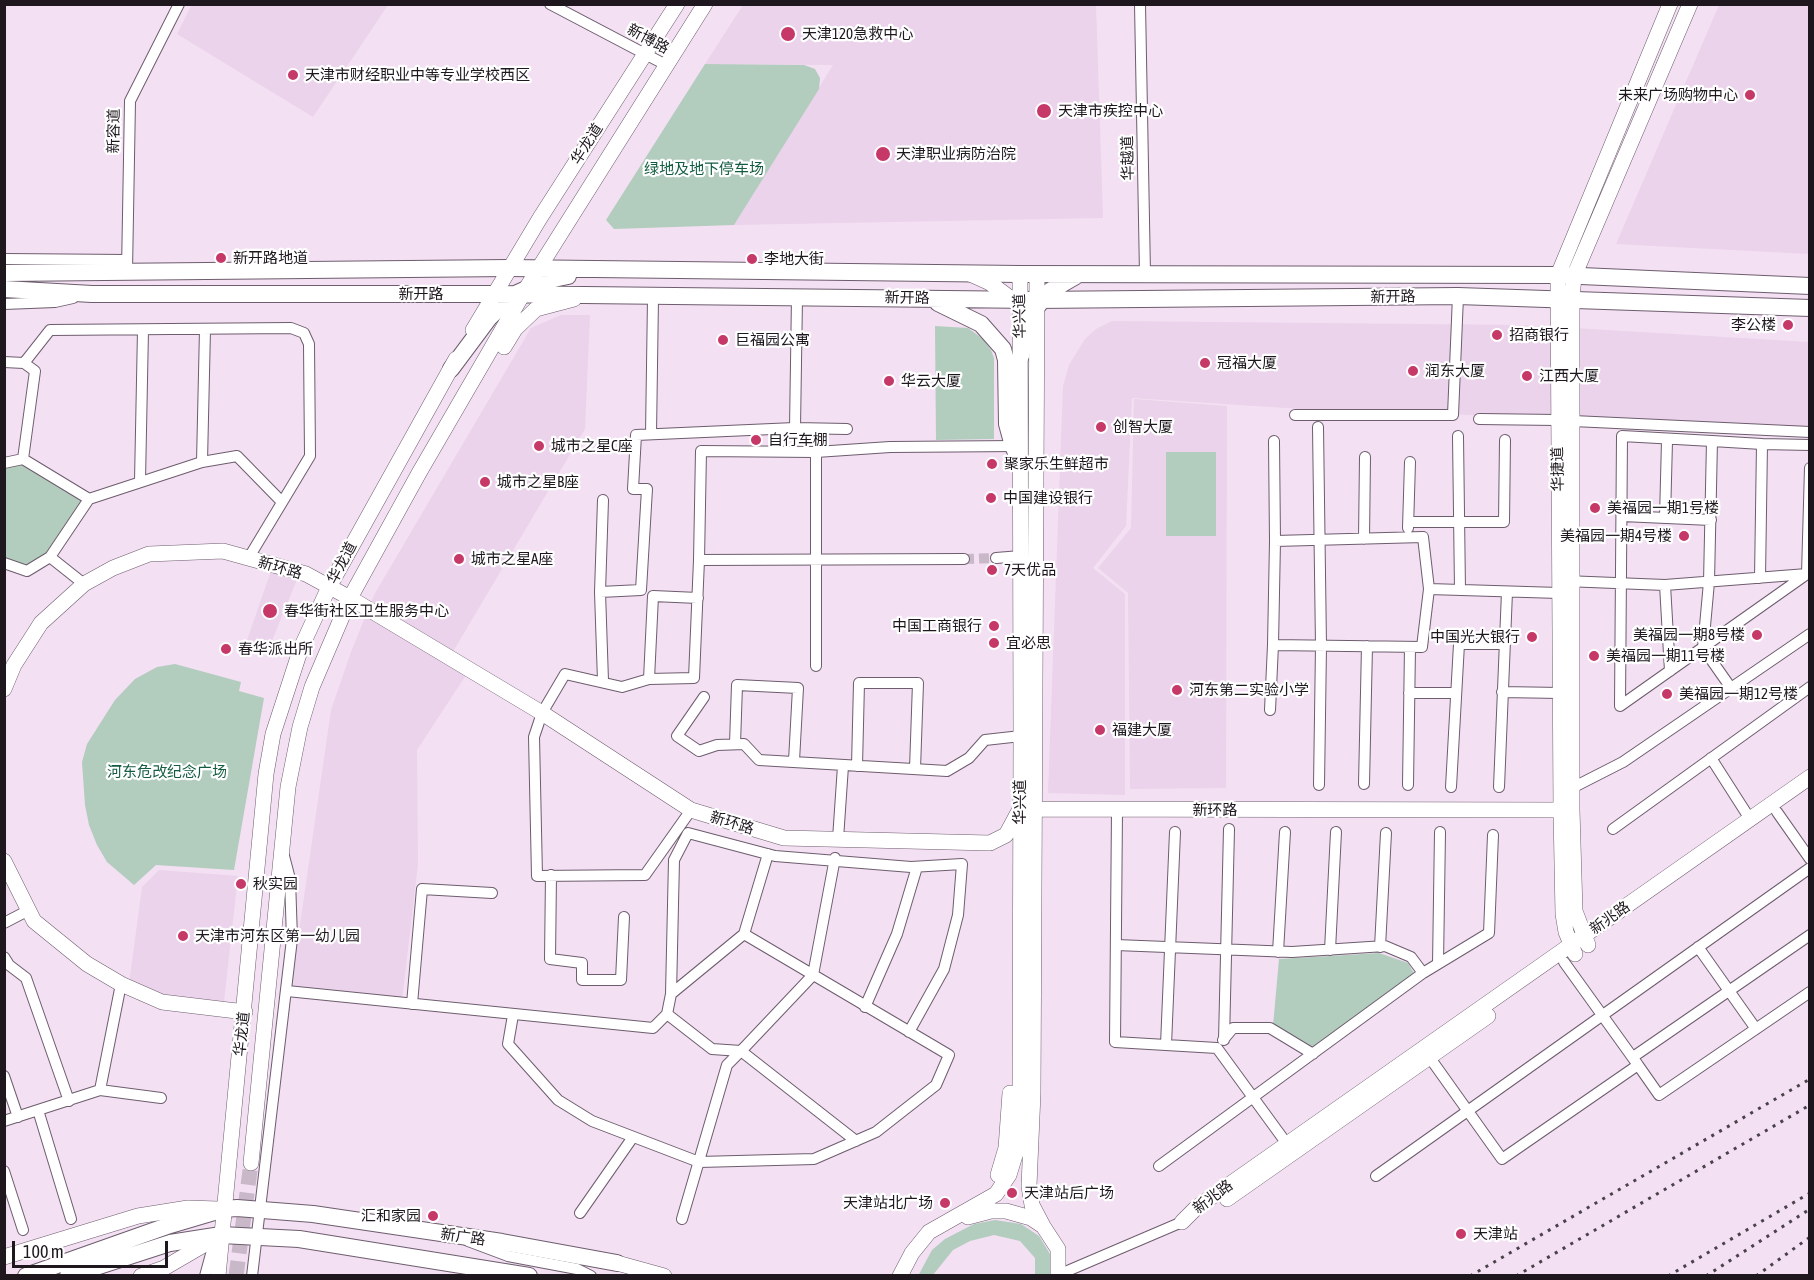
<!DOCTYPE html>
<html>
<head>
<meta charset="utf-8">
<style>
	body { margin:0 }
	#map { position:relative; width:1814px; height:1280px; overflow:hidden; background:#f3e0f3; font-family:"Asap Condensed",sans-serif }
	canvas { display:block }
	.frame { position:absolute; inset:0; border:6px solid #1e181e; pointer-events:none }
	.scale { position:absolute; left:12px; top:1241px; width:156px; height:27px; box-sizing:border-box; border:3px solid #1e181e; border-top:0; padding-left:8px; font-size:18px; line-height:21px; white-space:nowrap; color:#1e181e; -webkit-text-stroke:4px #fff; paint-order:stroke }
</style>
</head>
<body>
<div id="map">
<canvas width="1814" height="1280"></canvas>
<div class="frame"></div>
<div class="scale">100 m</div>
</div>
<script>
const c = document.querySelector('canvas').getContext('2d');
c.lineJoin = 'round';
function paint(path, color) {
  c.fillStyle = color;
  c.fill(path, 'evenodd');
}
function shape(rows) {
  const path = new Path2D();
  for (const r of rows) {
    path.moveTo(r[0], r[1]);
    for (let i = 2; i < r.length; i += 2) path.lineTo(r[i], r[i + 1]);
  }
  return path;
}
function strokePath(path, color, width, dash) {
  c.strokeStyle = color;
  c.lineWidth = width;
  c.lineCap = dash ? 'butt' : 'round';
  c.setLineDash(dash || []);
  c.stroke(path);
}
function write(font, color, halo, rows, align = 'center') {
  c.font = font + ' "Asap Condensed","Noto Sans SC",sans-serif';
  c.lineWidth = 4.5;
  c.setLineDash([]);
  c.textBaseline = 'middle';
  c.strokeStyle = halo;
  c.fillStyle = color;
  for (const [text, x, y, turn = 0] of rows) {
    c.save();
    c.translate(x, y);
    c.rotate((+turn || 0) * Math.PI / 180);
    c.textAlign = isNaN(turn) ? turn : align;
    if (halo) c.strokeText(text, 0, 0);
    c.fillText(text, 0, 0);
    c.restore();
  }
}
paint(shape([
	[192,4,388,4,388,5,313,117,177,34],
	[743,5,1096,5,1103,218,734,225,833,65,705,64],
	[1719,5,1809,5,1809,254,1616,244],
	[561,315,590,315,585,429,448,660,468,672,417,750,418,864,402,1000,291,987,331,710,351,652,374,595,531,328],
	[1112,321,1523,325,1809,342,1809,427,1301,409,1132,398,1126,526,1093,568,1125,594,1125,795,1048,793,1063,386,1069,365,1085,339,1096,329],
	[1134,399,1227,406,1226,788,1130,789,1128,593,1098,568,1131,528],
	[271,571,298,577,267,653,245,646],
	[159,870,238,876,224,1002,162,996,129,984,142,887]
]), '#ebd3eb');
paint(shape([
	[705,64,804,65,815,69,820,78,819,89,734,225,614,229,606,220],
	[935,326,968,328,983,339,991,350,994,358,994,439,936,440],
	[1166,452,1216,452,1216,536,1166,536],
	[23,459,86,500,33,574,5,563,5,462],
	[175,664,241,682,239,691,264,698,234,870,156,865,134,885,107,862,97,845,89,825,85,805,82,762,87,744,115,700,135,679,157,667],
	[1379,953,1408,963,1418,980,1316,1051,1273,1026,1279,959],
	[995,1220,1021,1224,1039,1236,1050,1254,1051,1275,1035,1275,1035,1258,1020,1241,994,1235,970,1241,953,1250,933,1275,918,1276,932,1250,945,1239,974,1224]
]), '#b2ccbe');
strokePath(shape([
	[964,559,996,558]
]), '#c8b8c8', 10, [10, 5]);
strokePath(shape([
	[236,1276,251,1163]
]), '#c8b8c8', 15, [15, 8]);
const street = shape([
	[550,4,668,66],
	[1140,4,1145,274],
	[4,259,127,260],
	[127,271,130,101,179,4],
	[4,304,55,302,73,298],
	[4,362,24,363,50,330,291,328,304,333,309,344,310,456,248,559],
	[1295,415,1453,415,1458,296],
	[1479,419,1557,420],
	[1573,421,1810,432],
	[1318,427,1321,646,1319,785],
	[795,428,847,429],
	[651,434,653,298],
	[1458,436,1460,590],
	[1274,441,1275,541],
	[1712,441,1622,436,1620,706,1807,574],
	[816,452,816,666],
	[23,459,35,371,24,363],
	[202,462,205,329],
	[4,463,23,459,89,499,202,462,237,456,282,502],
	[140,481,143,330],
	[1622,516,1711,520],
	[1665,518,1667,441],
	[1409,522,1504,522,1505,440],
	[1408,528,1410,462],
	[1364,539,1365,457],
	[50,557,89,499],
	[996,558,1021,556],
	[699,560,701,451,816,452,890,447,1018,446],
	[4,563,27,571,50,557,84,584],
	[1807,574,1810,468],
	[1760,578,1762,444,1810,445],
	[1565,581,1665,585,1807,574],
	[1665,585,1670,671],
	[1429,589,1423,537,1275,541,1273,645,1422,647,1429,589,1559,593],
	[600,592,603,500],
	[649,679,653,596,698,598],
	[603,681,600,592,641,590,647,489,633,489,636,435,795,428,797,297],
	[1731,688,1703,648,1709,582,1712,441,1762,444],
	[1502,692,1560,693],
	[1409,693,1456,693],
	[704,697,677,736,699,751,717,745,744,744,759,760,947,771,969,758,985,740,1021,736],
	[1270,710,1273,645],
	[735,744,737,685,798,688,794,761],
	[1711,758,1750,819],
	[857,766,859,683,918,683,915,769],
	[1364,784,1367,646],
	[1408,785,1410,647],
	[1451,787,1459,644,1503,644],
	[1499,787,1507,592],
	[1572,788,1623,762,1810,634],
	[691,810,645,875,537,876,534,737,542,713,565,674,622,687,649,679,694,678,699,560,964,559],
	[1117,810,1115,1042,1217,1048,1287,1144],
	[1777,812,1810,859],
	[1613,829,1810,687],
	[838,839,843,766],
	[551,875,550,959,582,963,582,980,621,980,624,917],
	[4,923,29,910],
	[1116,945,1292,952,1385,946,1411,957,1423,973],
	[1380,947,1386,833],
	[1698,947,1756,1029],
	[1330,950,1336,832],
	[1278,952,1285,832],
	[4,957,9,965,26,978,69,1101],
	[1438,964,1440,832],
	[287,991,653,1028,667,1014,712,1049,741,1051,813,975,835,858],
	[671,994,744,934,768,854],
	[412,1004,422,889,492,893],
	[865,1007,897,934,917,867],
	[667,1014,671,994,674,860,688,833,775,856,911,867,962,864,958,915,944,969,909,1032],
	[513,1015,508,1044,558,1100,592,1121,699,1162,814,1159,876,1132,936,1085,949,1055,744,934],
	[1223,1040,1233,1028,1270,1028,1313,1054],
	[1224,1040,1229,829],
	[1166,1045,1175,832],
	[1633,1057,1810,935],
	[1430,1058,1502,1159,1638,1065,1564,962],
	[1638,1065,1659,1095,1810,992],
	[4,1076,18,1117],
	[100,1090,161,1098],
	[38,1110,71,1219],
	[4,1121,100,1090,121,984],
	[1159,1166,1423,973,1489,933,1493,835],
	[4,1171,23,1230],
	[1376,1176,1810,868],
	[580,1213,633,1137],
	[682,1219,727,1065,741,1051,856,1141],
	[468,1241,508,1256,577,1269,591,1276],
	[1058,1275,1182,1222],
	[205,1276,211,1254,220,1238],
	[252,1276,292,939,290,879,284,856]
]);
const secondary = shape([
	[970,274,990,283,1018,304],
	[1037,274,1033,1093,1029,1186,1032,1205,1043,1226],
	[473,330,540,218,677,4],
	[504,347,515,329,536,309,574,299],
	[4,689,14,665,41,623,84,584,113,568,149,554,223,551,306,574,350,598,542,713,691,810,784,838,990,843,1006,835,1020,809],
	[1023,809,1569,810],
	[4,861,34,921,87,964,121,984,162,1002,245,1012],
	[1588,945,1575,911,1572,810,1572,299,1574,276,1690,4],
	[1575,954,1566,932,1563,914,1561,811,1558,275,1670,4],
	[251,1163,288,787,300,727,312,687,350,598,419,473,527,287,705,4],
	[998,1175,1006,1148,1010,1093],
	[1227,1199,1488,1016],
	[968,1217,991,1211,1006,1211,1031,1218,1043,1226,1058,1249,1058,1276],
	[1182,1222,1196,1208,1810,777],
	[4,1257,138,1216,188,1208,218,1209],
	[617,1263,664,1276],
	[141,1276,164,1268,219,1236],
	[218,1276,266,774,273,734,301,648,329,587,456,359],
	[900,1276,912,1253,929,1232,996,1194,1009,1175,1017,1149,1020,1099,1021,736,1020,274]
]);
const primary = shape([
	[4,273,509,268,1020,274,1558,275,1810,286],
	[4,289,92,294,493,294,1036,300,1458,296,1810,308],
	[938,303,981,324,1003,349,1006,360,1007,424,1013,446,1021,464],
	[1021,356,1029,321,1036,308,1050,291,1076,276],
	[451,369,489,318,513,295,544,281,568,276],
	[26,1276,170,1225,224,1209,237,1208,313,1214,502,1242,617,1263],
	[68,1276,170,1243,221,1235,299,1239,529,1276]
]);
strokePath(street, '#6d5d6d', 12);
strokePath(secondary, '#6d5d6d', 16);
strokePath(primary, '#6d5d6d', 18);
strokePath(street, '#fff', 10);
strokePath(secondary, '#fff', 15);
strokePath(primary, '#fff', 16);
strokePath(shape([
	[1470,1276,1810,1079],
	[1516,1276,1810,1105],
	[1668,1276,1810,1193],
	[1706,1276,1810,1209],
	[1756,1276,1810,1237]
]), '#4a414a', 3, [3, 6]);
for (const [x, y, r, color] of [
	[788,34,8,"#c53867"],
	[293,75,6,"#c53867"],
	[1750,95,6,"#c53867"],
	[1044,111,8,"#c53867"],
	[883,154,8,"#c53867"],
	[221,258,6,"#c53867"],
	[752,259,6,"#c53867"],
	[1788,325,6,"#c53867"],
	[1497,335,6,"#c53867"],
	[723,340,6,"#c53867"],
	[1205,363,6,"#c53867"],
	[1413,371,6,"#c53867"],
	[1527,376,6,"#c53867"],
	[889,381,6,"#c53867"],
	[1101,427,6,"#c53867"],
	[756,440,6,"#c53867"],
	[539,446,6,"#c53867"],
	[992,464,6,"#c53867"],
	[485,482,6,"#c53867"],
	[991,498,6,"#c53867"],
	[1595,508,6,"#c53867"],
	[1684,536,6,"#c53867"],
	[459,559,6,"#c53867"],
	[992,570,6,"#c53867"],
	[270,611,8,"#c53867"],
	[994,626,6,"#c53867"],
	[1757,635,6,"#c53867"],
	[1532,637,6,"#c53867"],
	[994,643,6,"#c53867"],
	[226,649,6,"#c53867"],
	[1594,656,6,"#c53867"],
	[1177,690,6,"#c53867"],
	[1667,694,6,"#c53867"],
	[1100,730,6,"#c53867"],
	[241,884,6,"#c53867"],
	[183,936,6,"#c53867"],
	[1012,1193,6,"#c53867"],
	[945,1203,6,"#c53867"],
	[433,1216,6,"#c53867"],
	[1461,1234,6,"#c53867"]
]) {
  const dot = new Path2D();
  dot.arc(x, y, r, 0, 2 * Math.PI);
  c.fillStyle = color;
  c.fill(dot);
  strokePath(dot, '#fff', 2);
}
write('15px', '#1e181e', '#fff', [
	["天津120急救中心",802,34],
	["天津市财经职业中等专业学校西区",305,75],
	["未来广场购物中心",1738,95,"right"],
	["天津市疾控中心",1058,111],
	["天津职业病防治院",896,154],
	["新开路地道",233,258],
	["李地大街",764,259],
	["李公楼",1776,325,"right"],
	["招商银行",1509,335],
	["巨福园公寓",735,340],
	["冠福大厦",1217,363],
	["润东大厦",1425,371],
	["江西大厦",1539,376],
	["华云大厦",901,381],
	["创智大厦",1113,427],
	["自行车棚",768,440],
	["城市之星C座",551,446],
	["聚家乐生鲜超市",1004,464],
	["城市之星B座",497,482],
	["中国建设银行",1003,498],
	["美福园一期1号楼",1607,508],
	["美福园一期4号楼",1672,536,"right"],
	["城市之星A座",471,559],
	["7天优品",1004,570],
	["春华街社区卫生服务中心",284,611],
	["中国工商银行",982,626,"right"],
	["美福园一期8号楼",1745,635,"right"],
	["中国光大银行",1520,637,"right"],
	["宜必思",1006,643],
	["春华派出所",238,649],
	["美福园一期11号楼",1606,656],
	["河东第二实验小学",1189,690],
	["美福园一期12号楼",1679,694],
	["福建大厦",1112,730],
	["秋实园",253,884],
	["天津市河东区第一幼儿园",195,936],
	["天津站后广场",1024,1193],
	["天津站北广场",933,1203,"right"],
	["汇和家园",421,1216,"right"],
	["天津站",1473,1234]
], 'left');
write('15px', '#1e181e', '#fff', [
	["新博路",648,39,28],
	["新容道",114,131,-89],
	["华龙道",587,144,-57],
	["华越道",1128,158,-91],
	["新开路",421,294],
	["新开路",1393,297,-1],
	["新开路",907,298,1],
	["华兴道",1020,316,-91],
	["华捷道",1558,469,-91],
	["华龙道",342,563,-62],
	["新环路",280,568,16],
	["华兴道",1020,802,-90],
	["新环路",1215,810],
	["新环路",732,823,17],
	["新兆路",1610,918,-35],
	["华龙道",242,1034,-84],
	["新兆路",1213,1197,-37],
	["新广路",463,1237,8]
]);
write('15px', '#125c3f', '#fff', [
	["绿地及地下停车场",704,169],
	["河东危改纪念广场",167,772]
]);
</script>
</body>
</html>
